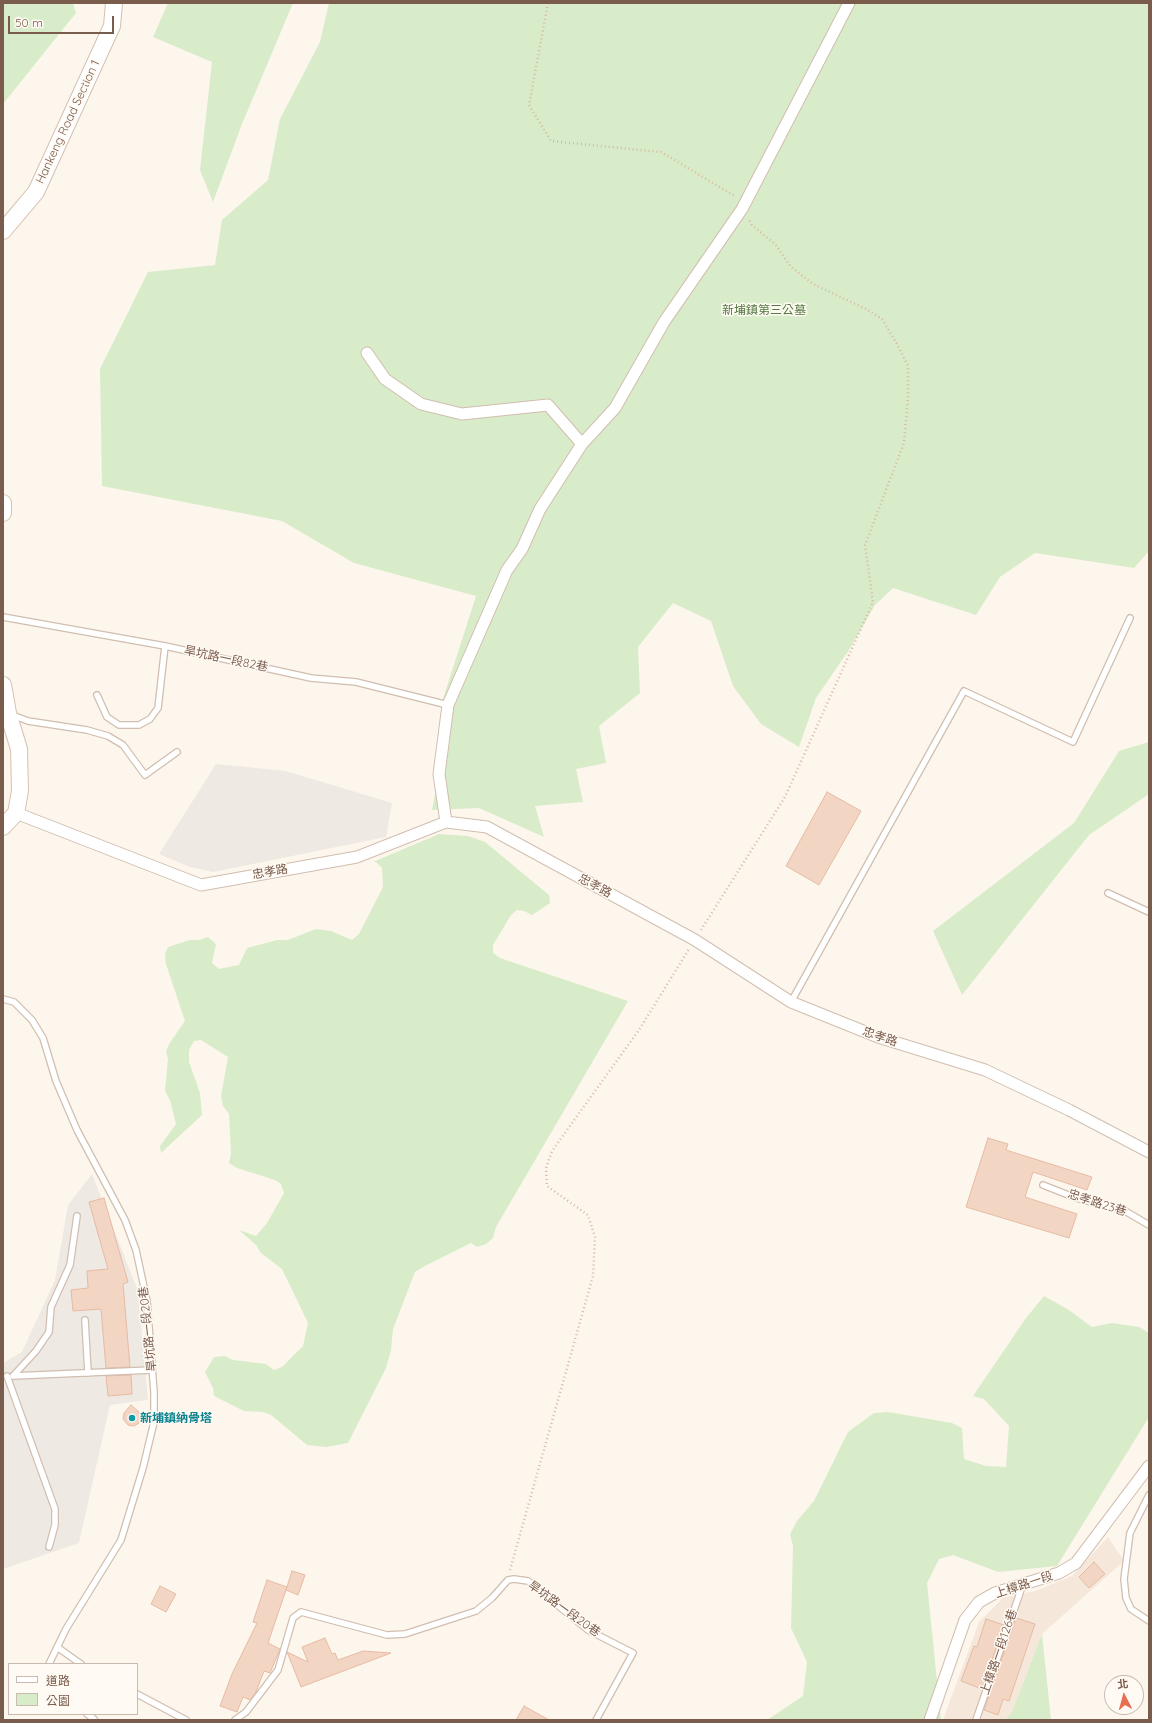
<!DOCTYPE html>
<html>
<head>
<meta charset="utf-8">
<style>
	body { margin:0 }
	#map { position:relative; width:1152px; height:1723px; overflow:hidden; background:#fdf6ec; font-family:Quicksand,"Noto Sans TC",sans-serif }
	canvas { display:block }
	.frame { position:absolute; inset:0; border:4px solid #7a5c4d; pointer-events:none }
	.legend { position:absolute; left:8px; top:1663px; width:130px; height:52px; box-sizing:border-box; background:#fffaf3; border:1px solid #cabbb1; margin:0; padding:5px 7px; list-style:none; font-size:12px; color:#7a5c4d }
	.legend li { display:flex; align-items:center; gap:8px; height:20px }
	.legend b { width:20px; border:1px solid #cabbb1 }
	.north { position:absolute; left:1104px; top:1675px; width:40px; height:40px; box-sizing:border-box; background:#fffaf3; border:1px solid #cabbb1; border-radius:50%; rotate:354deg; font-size:11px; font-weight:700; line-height:16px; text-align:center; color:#7a5c4d }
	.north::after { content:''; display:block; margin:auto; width:14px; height:18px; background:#e76f51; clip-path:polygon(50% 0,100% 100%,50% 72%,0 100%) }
	.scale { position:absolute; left:8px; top:16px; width:106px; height:18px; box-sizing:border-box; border:2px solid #7a5c4d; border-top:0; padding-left:5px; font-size:12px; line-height:14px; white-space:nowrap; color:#7a5c4d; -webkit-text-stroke:3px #fffaf3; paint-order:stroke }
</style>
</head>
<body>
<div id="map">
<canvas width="1152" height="1723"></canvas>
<div class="frame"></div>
<ul class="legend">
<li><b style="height:5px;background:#fff"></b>道路</li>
<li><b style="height:11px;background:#d8ecc9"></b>公園</li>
</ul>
<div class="north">北</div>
<div class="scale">50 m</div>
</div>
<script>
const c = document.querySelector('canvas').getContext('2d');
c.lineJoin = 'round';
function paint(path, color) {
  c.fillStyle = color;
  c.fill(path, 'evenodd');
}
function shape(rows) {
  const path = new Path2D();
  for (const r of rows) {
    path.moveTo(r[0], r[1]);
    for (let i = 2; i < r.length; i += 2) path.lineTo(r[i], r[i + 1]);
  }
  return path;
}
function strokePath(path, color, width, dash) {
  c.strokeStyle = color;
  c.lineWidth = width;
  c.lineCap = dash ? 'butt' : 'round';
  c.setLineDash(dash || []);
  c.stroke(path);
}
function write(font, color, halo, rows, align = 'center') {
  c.font = font + ' Quicksand,"Noto Sans TC",sans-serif';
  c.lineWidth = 3;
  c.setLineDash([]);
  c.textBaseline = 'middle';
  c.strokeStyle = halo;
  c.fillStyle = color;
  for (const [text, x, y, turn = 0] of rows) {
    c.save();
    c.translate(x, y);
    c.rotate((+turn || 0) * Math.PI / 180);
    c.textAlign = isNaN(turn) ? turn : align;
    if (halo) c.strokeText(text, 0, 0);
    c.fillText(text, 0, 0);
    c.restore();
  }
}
paint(shape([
	[1108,1537,1124,1561,1042,1634,1012,1713,1005,1720,943,1720,979,1622,1003,1598,1035,1591,1072,1576]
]), '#f5e8da');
paint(shape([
	[216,764,286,771,392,803,386,837,213,872,190,867,159,854],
	[92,1174,138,1291,148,1400,110,1405,79,1543,3,1569,3,1363,22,1352,55,1280,68,1205]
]), '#efe9e4');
paint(shape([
	[3,3,73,3,76,13,3,104],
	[168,3,293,3,242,124,213,202,200,170,212,62,153,37],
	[329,3,1149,3,1149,551,1134,568,1035,553,1000,577,976,615,893,588,875,605,849,650,816,698,799,747,761,724,733,686,711,621,673,603,638,647,640,693,599,726,606,763,576,769,583,802,535,806,544,837,479,808,432,810,437,784,442,702,476,596,354,563,282,521,102,486,100,369,148,272,215,265,222,220,268,180,280,119,320,42],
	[1149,742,1149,794,1089,835,962,995,933,931,1074,823,1119,751],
	[439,834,468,836,485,842,549,895,550,903,532,915,524,911,517,910,511,915,493,945,493,953,500,958,628,1001,496,1227,493,1238,486,1244,477,1247,471,1243,423,1267,415,1272,393,1329,391,1350,386,1368,348,1443,326,1447,307,1445,271,1415,263,1412,244,1411,214,1396,213,1388,205,1372,214,1357,225,1356,233,1360,266,1364,274,1370,282,1367,303,1346,308,1323,282,1269,261,1253,256,1245,239,1230,256,1236,267,1223,284,1193,281,1184,275,1180,237,1168,229,1163,231,1154,229,1114,223,1106,221,1096,228,1057,201,1040,194,1041,189,1050,189,1062,200,1093,202,1115,161,1153,160,1146,176,1124,170,1100,165,1091,168,1059,166,1051,169,1044,185,1021,166,964,165,954,168,947,190,940,199,940,208,937,216,944,212,963,219,969,239,965,247,948,277,940,288,940,316,929,331,931,352,940,359,934,383,887,382,868,376,862,373,862],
	[1044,1296,1069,1310,1092,1327,1112,1323,1139,1327,1149,1333,1149,1417,1057,1566,998,1572,953,1555,939,1559,927,1583,941,1720,767,1720,803,1696,807,1662,791,1628,793,1546,790,1534,797,1521,814,1501,848,1432,874,1413,888,1412,952,1423,962,1428,964,1459,986,1466,1006,1467,1009,1426,984,1399,973,1396,1026,1318],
	[1042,1634,1051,1720,1005,1720,1012,1712]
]), '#d8ecc9');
const building = shape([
	[827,792,861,811,819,885,786,866,827,792],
	[988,1138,1008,1144,1006,1150,1092,1177,1087,1190,1033,1172,1025,1197,1077,1214,1069,1238,966,1207,988,1138],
	[104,1198,128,1282,123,1284,130,1367,106,1368,101,1309,73,1311,71,1290,88,1288,87,1271,108,1269,89,1202,104,1198],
	[131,1375,132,1394,108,1396,106,1376,131,1375],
	[131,1405,139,1412,141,1417,139,1423,134,1426,128,1425,123,1419,124,1413,131,1405],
	[1094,1562,1105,1574,1089,1588,1079,1577,1094,1562],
	[292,1571,305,1575,298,1595,286,1590,292,1571],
	[267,1580,287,1587,268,1643,280,1649,270,1673,264,1671,256,1692,250,1700,243,1697,237,1712,220,1706,232,1674,257,1623,253,1622,267,1580],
	[160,1586,176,1594,166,1612,151,1604,160,1586],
	[1016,1618,1035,1624,1009,1701,1003,1699,998,1715,984,1710,1016,1618],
	[986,1619,1004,1625,982,1689,961,1681,974,1646,977,1647,986,1619],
	[325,1638,332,1654,335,1653,338,1660,363,1651,391,1653,301,1687,287,1652,308,1662,302,1647,325,1638],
	[524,1706,549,1720,516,1720,524,1706]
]);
paint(building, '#f3d5c3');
strokePath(building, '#e6bba3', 1);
const lane = shape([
	[3,617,165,646,311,678,356,682,448,705],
	[97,695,107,717,119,725,139,725,150,719,158,708,165,646],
	[12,715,28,721,87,730,108,736,123,745,145,775,177,752],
	[1108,893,1149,912],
	[3,999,14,1002,32,1020,43,1038,56,1081,77,1130,125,1220,136,1250,147,1301,154,1392,154,1422,143,1468,121,1540,66,1629,49,1664],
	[791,1002,964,691,1073,742,1130,618],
	[1043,1185,1076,1198,1125,1211,1149,1225],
	[85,1320,88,1373],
	[7,1376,55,1509,55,1525,49,1547],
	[13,1376,36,1351,49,1332,51,1307,70,1265,77,1216],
	[13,1376,152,1370],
	[1149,1495,1130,1533,1124,1579,1126,1598,1131,1609,1149,1621],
	[57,1647,81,1664],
	[137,1694,186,1720],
	[87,1714,94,1719],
	[235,1720,246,1712,278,1670,293,1618,301,1612,387,1635,405,1634,476,1611,492,1598,508,1580,514,1579,528,1581,588,1630,633,1653,596,1720],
	[976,1720,1023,1584]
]);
const street = shape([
	[367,353,385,379,421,404,462,414,548,405,582,444],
	[16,813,201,885,357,857,446,822,487,827,695,940,791,1002,878,1037,985,1070,1069,1110,1149,1152],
	[446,822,439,774,448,705,507,570,522,549,540,509,582,444,615,408,664,322,742,209,849,3],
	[930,1720,965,1620,979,1602,995,1593,1059,1573,1076,1563,1149,1466]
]);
const secondary = shape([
	[3,231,36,192,112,26,114,3],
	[3,503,3,513],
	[3,685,8,713,19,749,20,791,16,813,3,827]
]);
strokePath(lane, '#d1beb0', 8);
strokePath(street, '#d1beb0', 13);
strokePath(secondary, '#d6c0b0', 18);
strokePath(shape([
	[548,3,529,105,551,141,661,152,733,195,735,198],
	[701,930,785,797,873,602,865,545,904,443,908,397,908,366,897,344,882,319,868,310,813,284,791,267,775,244,752,225,749,220],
	[510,1570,593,1276,595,1237,588,1215,547,1186,546,1168,552,1151,639,1030,689,949]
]), '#d9b8a5', 2.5, [1, 3]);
strokePath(lane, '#fff', 5.5);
strokePath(street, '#fff', 11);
strokePath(secondary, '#fff', 16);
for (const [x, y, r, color] of [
	[132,1418,4,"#0f9aa8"]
]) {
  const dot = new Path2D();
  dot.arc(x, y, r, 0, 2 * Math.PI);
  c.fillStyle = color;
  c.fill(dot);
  strokePath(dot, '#fffaf3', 1.5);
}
write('12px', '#7a5c4d', '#fffaf3', [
	["Hankeng Road Section 1",68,122,-65],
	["旱坑路一段82巷",226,659,12],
	["忠孝路",270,872,-10],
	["忠孝路",595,886,28],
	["忠孝路",880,1037,19],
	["忠孝路23巷",1097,1203,18],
	["旱坑路一段20巷",148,1329,-96],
	["上樟路一段",1024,1585,-18],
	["旱坑路一段20巷",564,1609,36],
	["上樟路一段126巷",999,1652,-71]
]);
write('12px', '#537a41', '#fffaf3', [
	["新埔鎮第三公墓",764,310]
]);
write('bold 12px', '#0d838f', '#fffaf3', [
	["新埔鎮納骨塔",140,1418]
], 'left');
</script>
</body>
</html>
